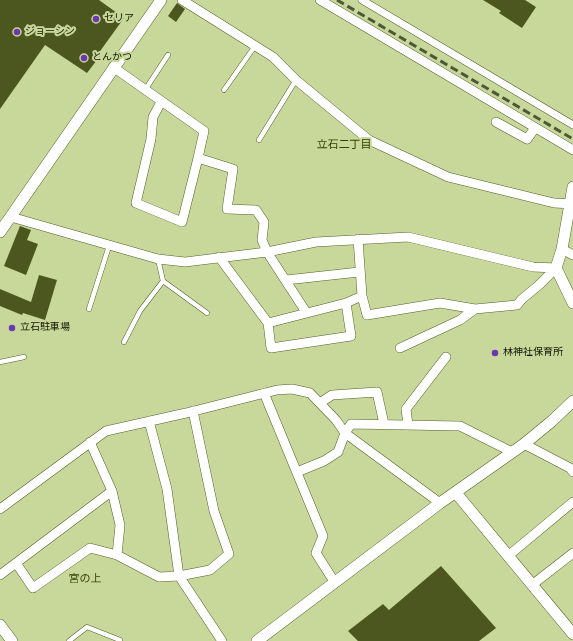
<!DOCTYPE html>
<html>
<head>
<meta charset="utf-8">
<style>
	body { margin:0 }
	canvas { display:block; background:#c8d89b }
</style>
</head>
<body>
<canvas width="573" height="641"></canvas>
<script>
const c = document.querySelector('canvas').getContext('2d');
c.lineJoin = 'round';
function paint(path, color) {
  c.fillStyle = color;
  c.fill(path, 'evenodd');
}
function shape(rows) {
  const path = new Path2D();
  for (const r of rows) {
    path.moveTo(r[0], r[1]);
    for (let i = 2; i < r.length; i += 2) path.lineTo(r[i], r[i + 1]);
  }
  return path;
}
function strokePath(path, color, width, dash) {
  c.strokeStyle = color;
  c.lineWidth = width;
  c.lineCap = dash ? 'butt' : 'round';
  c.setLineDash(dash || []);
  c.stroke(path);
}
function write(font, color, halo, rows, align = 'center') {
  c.font = font + ' Overpass,"Noto Sans JP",sans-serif';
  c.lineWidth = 4;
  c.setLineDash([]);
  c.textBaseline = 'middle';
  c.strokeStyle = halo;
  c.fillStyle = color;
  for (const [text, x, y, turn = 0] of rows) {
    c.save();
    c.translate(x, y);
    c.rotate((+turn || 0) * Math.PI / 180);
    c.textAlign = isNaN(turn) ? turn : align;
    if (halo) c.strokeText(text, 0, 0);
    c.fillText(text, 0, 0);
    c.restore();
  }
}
paint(shape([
	[0,0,99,0,124,18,98,54,100,56,87,73,45,45,0,109],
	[483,0,525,0,536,7,522,28,499,13,501,11],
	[177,3,185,9,176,22,168,16],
	[20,226,31,230,27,240,38,244,26,275,4,266],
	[39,275,57,280,45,320,23,313,22,315,0,306,0,289,31,302],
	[441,566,496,628,479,641,358,641,348,631,383,604,389,610]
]), '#4b571e');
const service = shape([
	[145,90,168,55],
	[224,90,255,46],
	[259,140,296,80],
	[158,259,163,281,207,313],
	[89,309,109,246],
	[124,342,140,311,163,281],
	[0,362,24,357],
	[69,641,87,627,120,640]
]);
const pedestrian = shape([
	[362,0,573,125]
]);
const minor = shape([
	[182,0,273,57,296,80,369,140,448,177,554,203,573,204],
	[320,0,573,150],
	[113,67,204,131,198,158,233,169,227,209,256,210,264,222,262,240,267,252,306,312],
	[161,102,153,117,151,139,136,203,182,222,198,158],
	[496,122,527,139,535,128],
	[11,217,158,259,185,262,267,252,316,242,408,237,533,267,556,268],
	[562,249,573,255],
	[219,257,268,323,346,303,362,296,358,239],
	[286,280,359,272],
	[362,296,367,315,440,303,475,309],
	[268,323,271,348,351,336,346,303],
	[400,348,460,320,475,309,517,305,522,299,539,285,556,268],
	[264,393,323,536,316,553,335,583],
	[320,403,332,395,377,392,384,424],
	[149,421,167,489,179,576,222,641],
	[408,425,406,409,446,357],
	[90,442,112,491,120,525,117,555],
	[524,444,570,468,573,472],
	[297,472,324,461,338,452,345,433,351,424,460,426,512,452],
	[0,509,106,431,186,413,277,390,292,389,310,393,336,420,345,433,440,503],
	[508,556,573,502],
	[16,563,33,588,90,548,117,555,159,577,179,576,210,570,229,554,214,511,193,411],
	[0,575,112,491],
	[532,585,573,553]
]);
const tertiary = shape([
	[573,187,562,249,556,268,573,303],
	[0,232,161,0],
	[456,493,573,634],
	[0,625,12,641],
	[257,641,440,503,524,444,552,421,573,401]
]);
strokePath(service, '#536027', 5.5);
strokePath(pedestrian, '#536027', 8);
strokePath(minor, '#536027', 10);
strokePath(tertiary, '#536027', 12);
strokePath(service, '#fff', 4.5);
strokePath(pedestrian, '#fff', 7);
strokePath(minor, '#fff', 9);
strokePath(tertiary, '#fff', 11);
strokePath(shape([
	[337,0,573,139]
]), '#4f5836', 3, [8, 4]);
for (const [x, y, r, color] of [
	[96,19,4,"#6d38af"],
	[17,32,4,"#6d38af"],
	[84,58,4,"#6d38af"],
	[12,328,4,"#6d38af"],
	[495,353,4,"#6d38af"]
]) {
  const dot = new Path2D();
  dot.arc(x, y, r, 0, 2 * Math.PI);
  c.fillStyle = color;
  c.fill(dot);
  strokePath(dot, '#c8d89b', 1.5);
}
write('10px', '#111601', '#c8d89b', [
	["セリア",104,19],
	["ジョーシン",25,32],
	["とんかつ",92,58],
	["立石駐車場",20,328],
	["林神社保育所",503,353]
], 'left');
write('11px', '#343f01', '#c8d89b', [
	["立石二丁目",344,146],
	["宮の上",85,580]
]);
</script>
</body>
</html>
